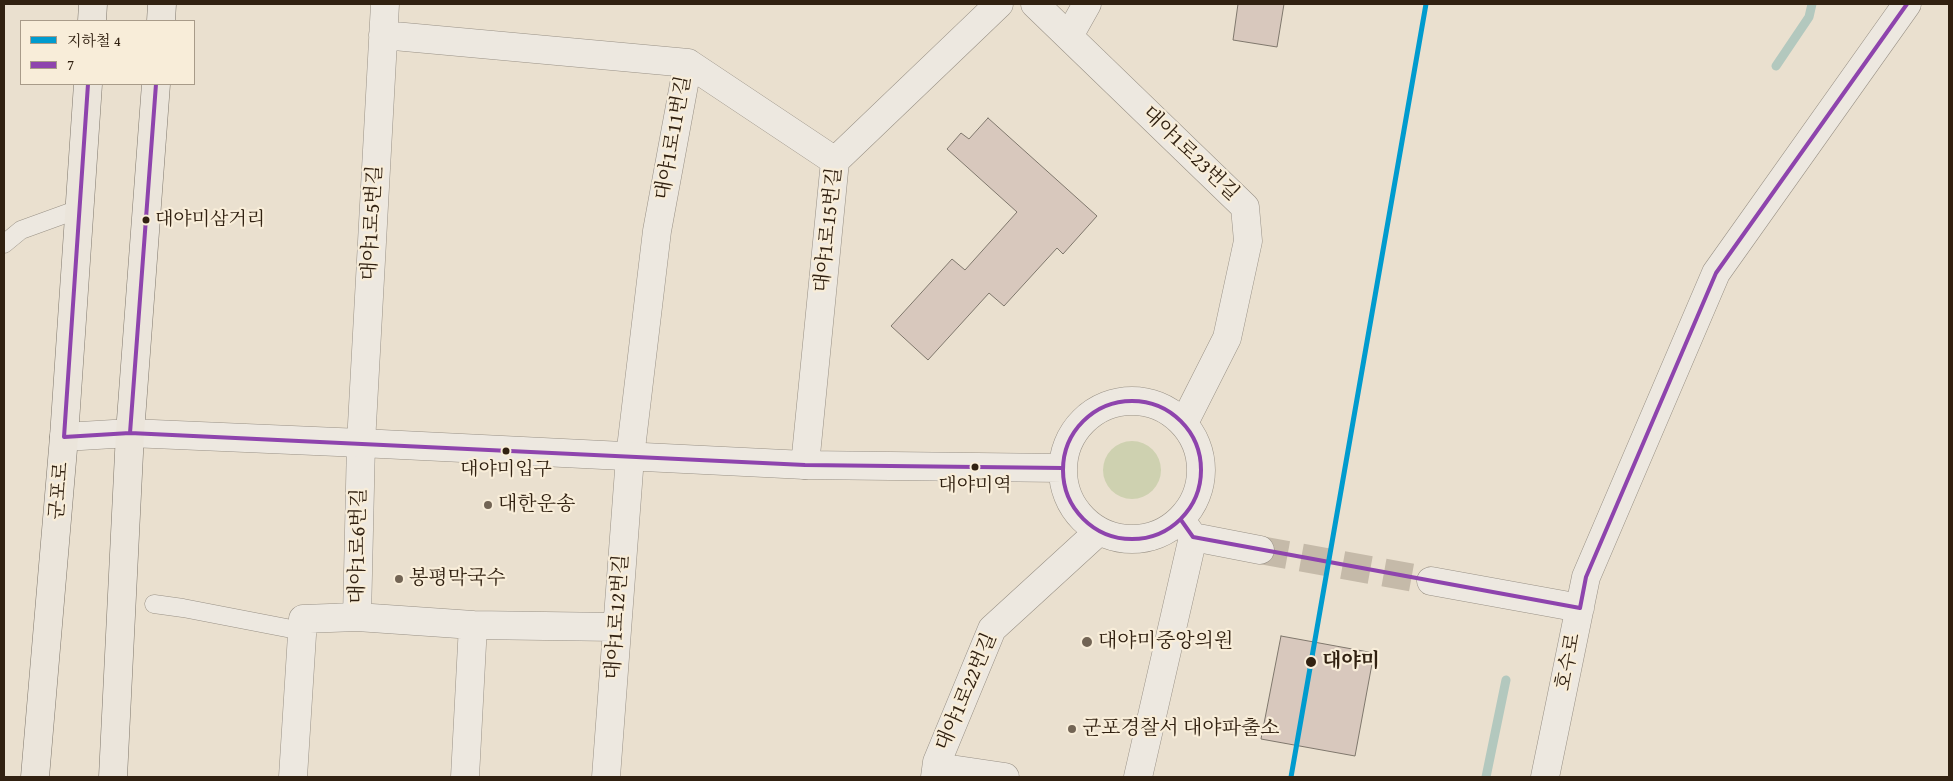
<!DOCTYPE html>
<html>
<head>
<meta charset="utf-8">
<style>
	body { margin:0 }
	#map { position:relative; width:1953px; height:781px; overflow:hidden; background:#eae0cf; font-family:"Gentium Book Plus","Noto Serif KR",serif }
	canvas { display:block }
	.frame { position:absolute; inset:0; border:5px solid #312111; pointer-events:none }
	.legend { position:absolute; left:20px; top:20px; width:175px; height:65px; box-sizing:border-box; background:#f8edd9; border:1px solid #a89b89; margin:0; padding:6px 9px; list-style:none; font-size:15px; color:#312111 }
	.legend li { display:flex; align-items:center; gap:10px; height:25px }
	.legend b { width:25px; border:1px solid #a89b89 }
</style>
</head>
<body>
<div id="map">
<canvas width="1953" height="781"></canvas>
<div class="frame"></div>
<ul class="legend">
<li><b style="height:6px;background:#009bce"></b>지하철 4</li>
<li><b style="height:6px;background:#8e44ad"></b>7</li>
</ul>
</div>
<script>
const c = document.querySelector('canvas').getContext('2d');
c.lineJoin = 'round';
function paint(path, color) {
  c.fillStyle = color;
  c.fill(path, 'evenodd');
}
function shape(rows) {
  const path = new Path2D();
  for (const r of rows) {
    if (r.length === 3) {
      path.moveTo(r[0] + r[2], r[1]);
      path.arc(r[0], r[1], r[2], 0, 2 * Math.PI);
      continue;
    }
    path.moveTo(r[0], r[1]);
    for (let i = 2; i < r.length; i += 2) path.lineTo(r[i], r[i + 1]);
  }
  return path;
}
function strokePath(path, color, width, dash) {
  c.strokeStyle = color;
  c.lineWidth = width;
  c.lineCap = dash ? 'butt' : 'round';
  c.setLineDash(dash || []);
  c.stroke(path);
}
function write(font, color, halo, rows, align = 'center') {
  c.font = font + ' "Gentium Book Plus","Noto Serif KR",serif';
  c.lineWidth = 4.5;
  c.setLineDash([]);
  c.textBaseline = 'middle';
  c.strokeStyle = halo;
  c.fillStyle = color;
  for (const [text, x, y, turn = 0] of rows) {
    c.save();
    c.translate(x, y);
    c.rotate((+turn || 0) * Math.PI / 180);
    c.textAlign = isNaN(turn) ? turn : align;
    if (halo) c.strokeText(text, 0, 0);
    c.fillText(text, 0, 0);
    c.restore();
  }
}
paint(shape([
	[1132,470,29]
]), '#ced1b0');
strokePath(shape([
	[1776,66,1809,17,1812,4],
	[1486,777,1506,680]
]), '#b3c8be', 9);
const building = shape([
	[1238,4,1284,4,1277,47,1233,40,1238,4],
	[988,118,1097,216,1063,254,1057,248,1004,306,989,293,928,360,891,326,952,259,965,270,1017,212,947,149,961,133,969,139,988,118],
	[1281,636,1374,653,1355,756,1261,739,1281,636]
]);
paint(building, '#d8c8bd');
strokePath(building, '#7f776c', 1);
strokePath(shape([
	[1260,550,1431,581]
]), '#c5baa9', 28, [28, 14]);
const service = shape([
	[4,244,21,230,79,209],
	[154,604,183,608,302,631]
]);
const minor = shape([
	[1035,4,1245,207,1248,241,1227,338,1184,423],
	[383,35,688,63,657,231,630,457,606,777],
	[1069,36,1087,4],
	[688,63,835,161],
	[805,465,835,161,999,4],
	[357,617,473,625],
	[937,767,1005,777],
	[293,777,303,619,357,617,361,443,385,4],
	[465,777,473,625,616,627],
	[935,777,937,762,992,629,1098,532],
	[1138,777,1193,537]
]);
const tertiary = shape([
	[1132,470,69],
	[64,437,130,433,361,443,805,465,1062,468],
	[1181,520,1193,537,1260,550],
	[1431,581,1580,608],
	[1545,777,1586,577,1716,273,1907,4]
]);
const primary = shape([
	[92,21,93,4],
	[161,21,162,4],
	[35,777,64,437,88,84],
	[113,777,130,433,156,84]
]);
strokePath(service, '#999186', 19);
strokePath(minor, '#999186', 29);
strokePath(tertiary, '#999186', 29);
strokePath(primary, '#7f776c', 29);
strokePath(service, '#ede8e0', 18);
strokePath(minor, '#ede8e0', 28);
strokePath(tertiary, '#ede8e0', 28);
strokePath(primary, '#ebe5db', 28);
strokePath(shape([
	[88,84,64,437,130,433,805,465,1062,468],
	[1132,470,69],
	[130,433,156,84],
	[1181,520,1193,537,1580,608,1586,577,1716,273,1907,4]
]), '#8e44ad', 4);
strokePath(shape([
	[1291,777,1426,4]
]), '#009bce', 5);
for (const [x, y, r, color] of [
	[146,220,4.5,"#312111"],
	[506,451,4.5,"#312111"],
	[975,467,4.5,"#312111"],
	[488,505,5,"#726454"],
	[399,579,5,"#726454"],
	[1087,642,6,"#726454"],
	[1311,662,6,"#312111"],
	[1072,729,5,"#726454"]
]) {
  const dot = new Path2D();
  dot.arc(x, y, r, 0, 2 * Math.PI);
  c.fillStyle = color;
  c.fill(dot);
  strokePath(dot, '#f8edd9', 2);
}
write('19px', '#312111', '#f8edd9', [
	["대야미삼거리",155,220,"left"],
	["대야미입구",506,470],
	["대야미역",975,486]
]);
write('20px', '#312111', '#f8edd9', [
	["대야1로11번길",674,138,-80],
	["대야1로23번길",1190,154,44],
	["대야1로5번길",373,223,-87],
	["대야1로15번길",829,230,-84],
	["군포로",60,491,-85],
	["대야1로6번길",359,546,-89],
	["대야1로12번길",618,617,-86],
	["호수로",1569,662,-79],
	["대야1로22번길",967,692,-67]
]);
write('20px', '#312111', '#f8edd9', [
	["대한운송",498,505],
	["봉평막국수",409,579],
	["대야미중앙의원",1098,642],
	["군포경찰서 대야파출소",1082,729]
], 'left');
write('bold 20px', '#312111', '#f8edd9', [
	["대야미",1322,662]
], 'left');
</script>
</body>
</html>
